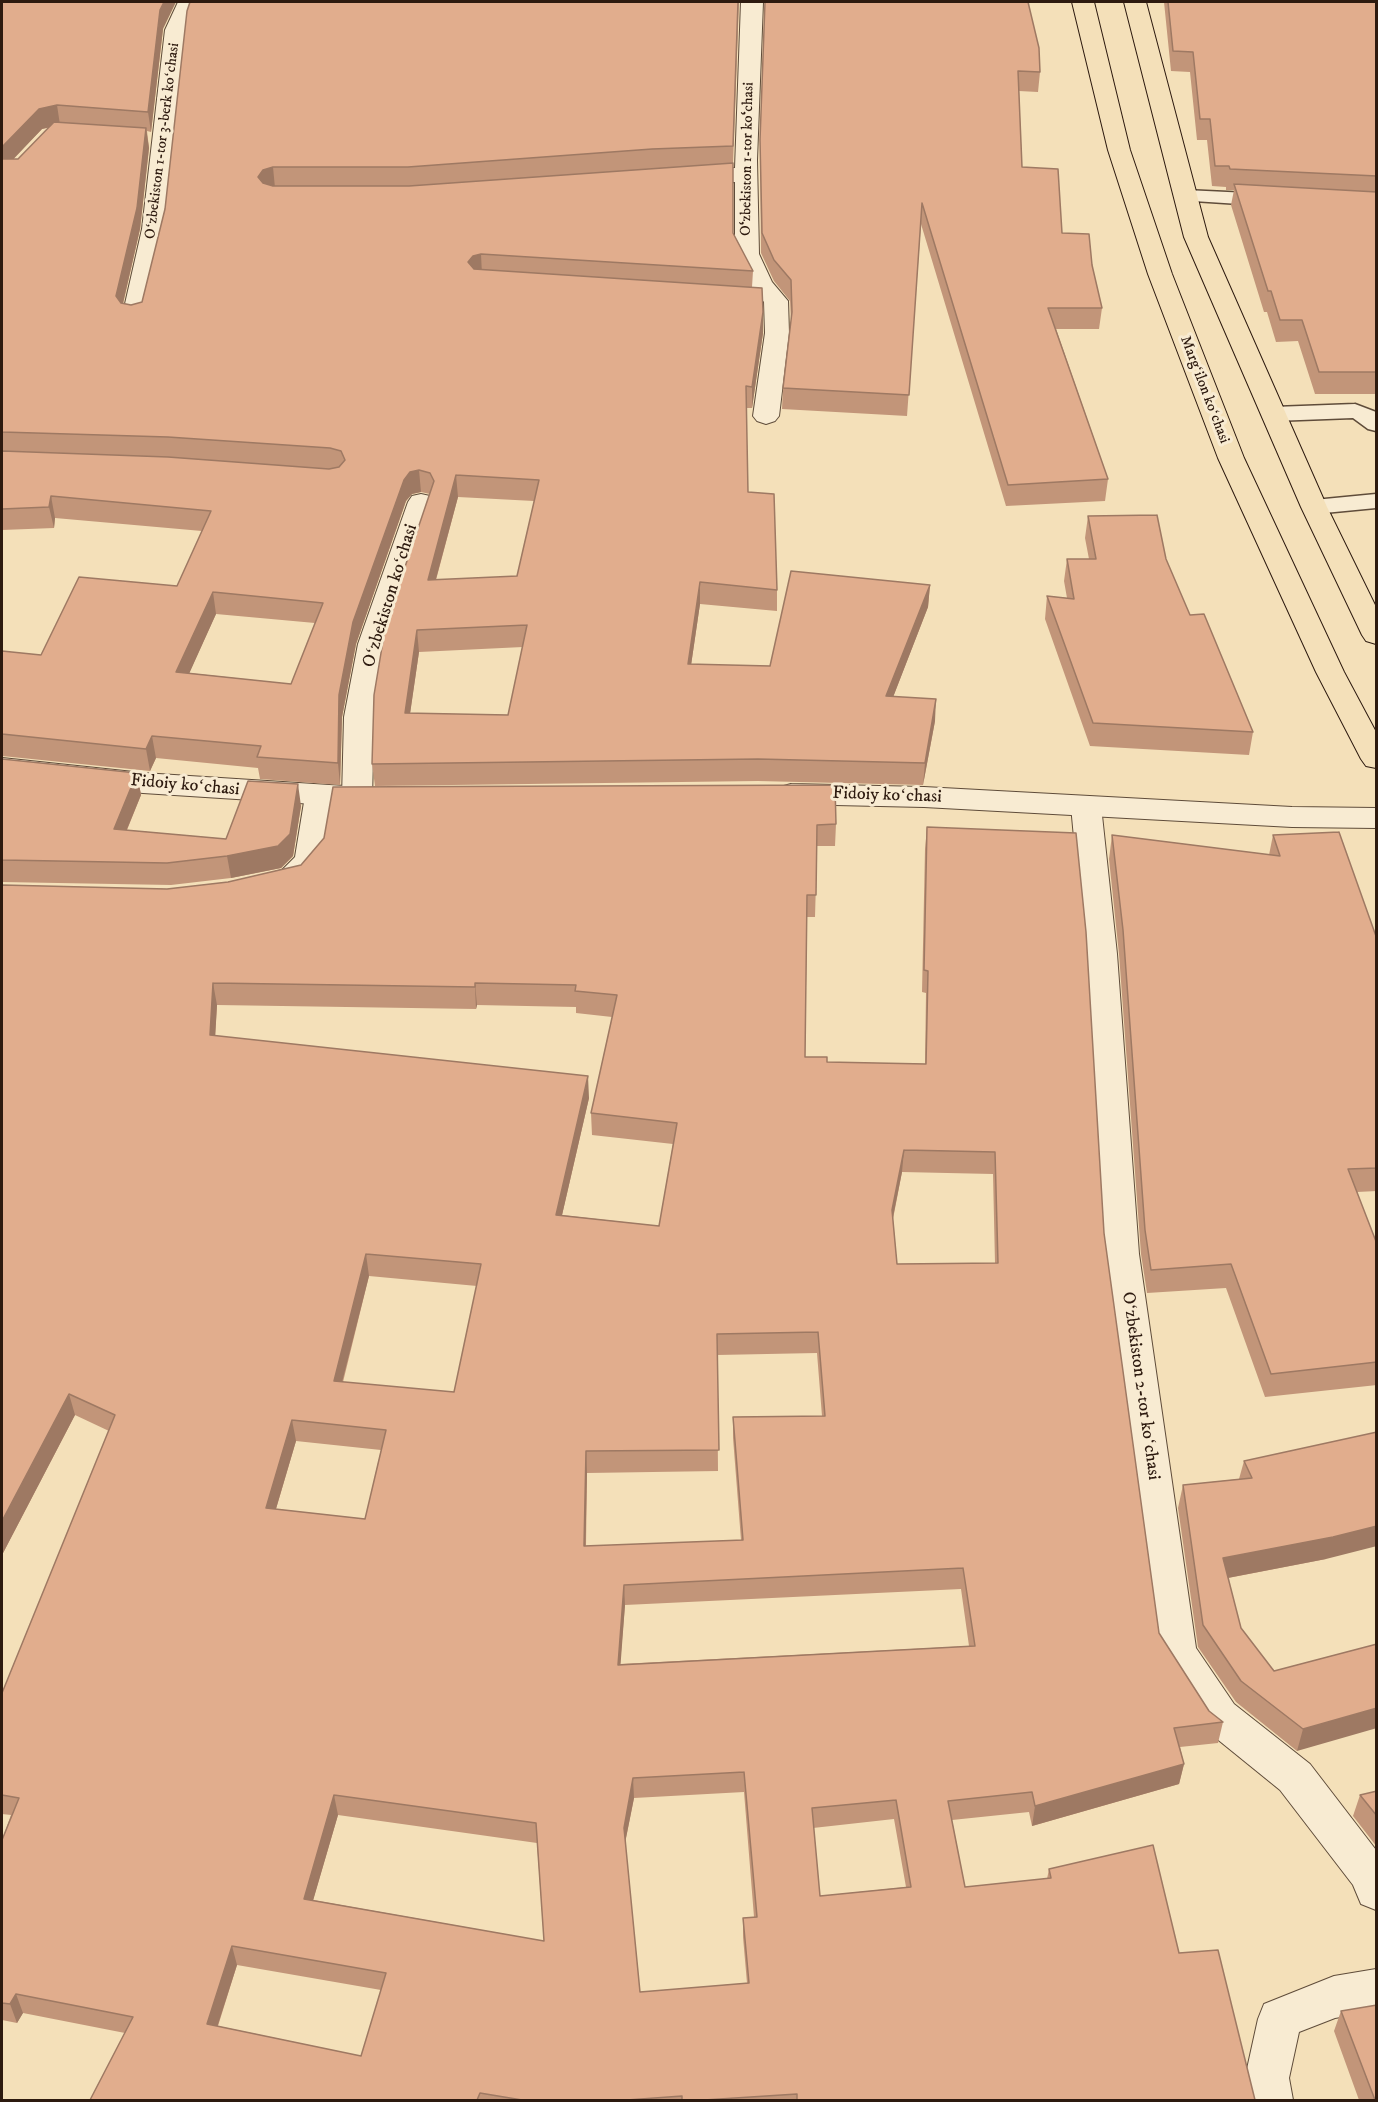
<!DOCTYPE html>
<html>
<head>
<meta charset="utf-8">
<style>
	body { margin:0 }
	#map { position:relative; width:1378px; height:2102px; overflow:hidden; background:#f4e0b9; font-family:"IM FELL DW Pica",serif }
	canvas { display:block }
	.frame { position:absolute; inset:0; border:3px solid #2d1a0f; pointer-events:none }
</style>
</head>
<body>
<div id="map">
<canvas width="1378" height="2102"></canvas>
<div class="frame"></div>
</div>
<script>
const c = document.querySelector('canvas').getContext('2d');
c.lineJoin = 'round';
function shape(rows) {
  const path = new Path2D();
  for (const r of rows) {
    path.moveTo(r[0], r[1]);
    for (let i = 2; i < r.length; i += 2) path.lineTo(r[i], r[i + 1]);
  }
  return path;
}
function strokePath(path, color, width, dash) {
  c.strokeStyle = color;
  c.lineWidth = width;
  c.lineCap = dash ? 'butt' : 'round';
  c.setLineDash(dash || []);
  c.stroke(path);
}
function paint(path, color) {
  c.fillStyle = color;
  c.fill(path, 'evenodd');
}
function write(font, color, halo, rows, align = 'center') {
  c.font = font + ' "IM FELL DW Pica",serif';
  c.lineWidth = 6;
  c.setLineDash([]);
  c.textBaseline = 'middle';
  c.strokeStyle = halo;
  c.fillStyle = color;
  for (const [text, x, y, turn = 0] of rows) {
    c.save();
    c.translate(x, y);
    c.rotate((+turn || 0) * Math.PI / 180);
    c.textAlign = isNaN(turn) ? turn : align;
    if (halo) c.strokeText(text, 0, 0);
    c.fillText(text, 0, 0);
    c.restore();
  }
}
const service = shape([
	[1185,190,1270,194,1277,196,1280,200,1277,204,1270,206,1178,200,1175,196,1178,192,1185,190],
	[1355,404,1376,412,1376,431,1368,429,1353,418,1274,421,1266,419,1263,414,1266,409,1274,407,1355,404],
	[1376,494,1376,508,1314,514,1306,512,1302,507,1306,502,1314,500,1376,494]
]);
const minor = shape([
	[178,2,200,2,187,30,166,229,146,317,143,322,134,324,125,322,122,317,142,229,165,30,178,2],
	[741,2,763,2,757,160,759,254,772,282,788,301,789,333,779,416,775,421,766,424,757,421,753,416,765,333,764,302,749,284,735,254,735,182,687,184,679,182,675,177,679,172,687,170,735,168,741,2],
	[421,494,430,496,434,502,386,644,374,717,372,798,368,805,357,808,346,805,342,798,344,717,358,644,408,502,412,496,421,494],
	[320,786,331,789,335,796,325,860,303,885,279,892,268,888,263,881,268,874,282,870,295,857,305,796,309,789,320,786],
	[1086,796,1097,799,1101,806,1117,954,1139,1254,1196,1648,1234,1704,1310,1764,1376,1850,1376,1910,1361,1904,1353,1885,1280,1790,1206,1730,1157,1653,1103,1254,1085,954,1071,806,1075,799,1086,796],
	[1376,1969,1376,2011,1335,2018,1299,2032,1289,2078,1293,2100,1249,2100,1245,2078,1258,2019,1264,2004,1334,1976,1376,1969]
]);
const tertiary = shape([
	[2,758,143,773,376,788,387,791,391,798,387,805,376,808,143,793,2,778,2,758],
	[791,784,924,787,1292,807,1376,808,1376,828,1292,827,924,807,791,804,780,801,776,794,780,787,791,784]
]);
const primary = shape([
	[1072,2,1094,2,1130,150,1172,274,1244,458,1344,672,1376,732,1376,768,1366,766,1361,759,1316,672,1218,458,1148,274,1108,150,1072,2],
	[1124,2,1146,2,1208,237,1327,507,1376,607,1376,644,1366,641,1362,635,1301,507,1184,237,1124,2]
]);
strokePath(service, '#5f4c3a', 3);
strokePath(minor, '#5f4c3a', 2);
strokePath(tertiary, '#5f4c3a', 2);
strokePath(primary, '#2d1a0f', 2);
paint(service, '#f8ebd2');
paint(minor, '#f8ebd2');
paint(tertiary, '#f8ebd2');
paint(primary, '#f4e0b9');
paint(shape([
	[2,2,163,29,151,132,147,131,149,148,140,229,123,304,131,305,142,302,165,209,190,2,743,2,739,2,733,163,733,233,753,271,752,287,763,312,763,333,752,408,746,408,748,492,777,590,777,611,700,604,691,665,770,666,930,585,928,607,893,697,935,721,923,785,758,781,375,786,372,764,430,494,421,492,412,494,406,501,356,644,342,717,340,785,260,779,258,768,156,758,150,771,2,756,2,651,41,655,177,586,202,531,55,518,54,528,2,530],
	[50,127,18,159,13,159,42,129],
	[458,497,534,501,517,576,436,580],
	[216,614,315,623,291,684,189,673],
	[523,647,508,715,410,713,419,652],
	[1028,2,1040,72,1038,92,1019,91,1022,167,1062,233,1092,265,1102,308,1099,329,1056,329,1108,479,1105,501,1006,506,921,224,907,416,782,409,783,388,791,321,790,301,774,281,761,253,760,140],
	[1164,2,1377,2,1377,394,1315,394,1298,341,1276,342,1267,312,1264,312,1231,205,1234,190,1226,190,1226,187,1212,186,1207,140,1197,140,1190,72,1171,71],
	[1088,516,1166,559,1190,615,1253,732,1249,755,1090,746,1045,619,1047,596,1067,598,1064,581,1067,559,1089,559,1085,538],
	[2,759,137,773,141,795,127,830,226,839,301,806,293,856,281,868,231,878,171,885,2,882,2,885,167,889,228,882,301,865,324,838,836,824,835,846,817,846,815,917,807,917,805,1057,827,1062,925,1064,926,993,922,992,925,849,927,827,1104,1233,1159,1633,1209,1711,1223,1722,1218,1743,1180,1747,1184,1764,1179,1784,1032,1826,1029,1812,952,1820,965,1887,1047,1879,1049,1869,1179,1953,1255,2100,90,2100,125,2033,23,2013,17,2023,2,2020,2,1840,11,1815,2,1814,2,1693,109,1431,75,1415,2,1555],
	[217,1005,476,1009,477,1005,576,1007,576,1013,612,1017,591,1113,592,1135,673,1144,659,1226,562,1215,589,1098,215,1036],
	[902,1172,993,1174,995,1263,897,1264,893,1219],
	[369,1276,477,1286,454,1392,343,1382],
	[817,1353,822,1416,733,1417,733,1438,741,1540,586,1546,587,1473,718,1471,717,1355],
	[296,1441,381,1450,365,1519,276,1509],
	[961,1589,969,1646,620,1664,625,1605],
	[744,1792,754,1917,743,1918,743,1937,747,1983,640,1992,625,1843,634,1798],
	[338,1815,537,1843,544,1941,313,1900],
	[894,1819,906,1887,820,1896,813,1828],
	[237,1965,381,1990,361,2056,218,2026],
	[1112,835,1269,855,1273,835,1377,939,1377,1191,1357,1192,1377,1244,1377,1385,1265,1397,1226,1288,1147,1293,1141,1254,1119,954,1109,859],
	[1244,1461,1326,1559,1228,1578,1241,1628,1274,1671,1377,1644,1297,1751,1236,1702,1198,1647,1178,1508,1183,1485,1239,1479],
	[1377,1791,1377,1847,1353,1816,1360,1795],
	[1341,2011,1377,2100,1359,2100,1334,2031]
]), '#c29579');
paint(shape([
	[164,2,176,2,163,29,151,132,148,112,160,10],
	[57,105,60,125,42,129,4,169,2,173,2,147,39,109],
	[146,128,149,148,140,229,120,316,116,296],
	[273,167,275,188,261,197,258,177,263,170],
	[481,254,482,275,474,277,468,262,473,256],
	[763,312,763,333,752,408,752,387],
	[419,470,421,492,412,494,406,501,356,644,342,717,340,785,338,763,339,695,353,622,404,480,410,472],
	[456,475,458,497,430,601,428,580],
	[51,496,55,518,54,528,49,507],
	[700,582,700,604,688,686,688,664],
	[930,585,928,607,885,718,886,696],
	[213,592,216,614,180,694,176,672],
	[417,630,419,652,407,735,405,713],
	[936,699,935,721,923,785,925,763],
	[152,736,156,758,150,771,146,749],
	[137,773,141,795,118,851,114,829],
	[298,784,301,806,293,856,281,868,231,878,227,856],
	[213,983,217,1005,214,1057,210,1035],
	[475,983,477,1005,476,1009,475,987],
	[588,1076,589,1098,557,1237,556,1215],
	[904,1150,902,1172,890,1232,892,1210],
	[366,1254,369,1276,337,1402,334,1381],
	[69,1394,75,1415,2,1555,2,1521],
	[292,1420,296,1441,270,1529,266,1508],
	[586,1451,587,1473,585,1567,584,1546],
	[1377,1526,1377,1546,1326,1559,1217,1580,1223,1558],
	[624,1585,625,1605,619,1685,618,1665],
	[1377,1708,1377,1728,1297,1751,1303,1729],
	[1184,1764,1179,1784,1032,1826,1035,1806],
	[633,1778,634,1798,624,1848,624,1828],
	[334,1795,338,1815,308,1918,304,1899],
	[232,1946,237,1965,212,2043,207,2024],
	[16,1994,23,2013,17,2023,10,2004]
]), '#9e7963');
const building = shape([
	[2,2,164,2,160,10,148,112,57,105,39,109,2,147,2,2],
	[190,2,738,2,733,146,652,149,408,167,273,167,263,170,258,177,263,183,273,186,409,186,733,163,733,233,753,271,481,254,473,256,468,262,474,269,762,288,763,312,752,387,746,386,748,492,774,494,777,590,700,582,688,664,770,666,791,571,930,585,886,696,936,699,925,763,758,759,372,764,374,695,386,623,434,481,430,473,419,470,410,472,404,480,353,622,339,695,338,763,257,757,261,746,152,736,146,749,2,734,2,651,41,655,79,577,177,586,211,511,51,496,49,507,2,509,2,451,168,457,329,469,339,467,345,460,341,451,330,448,168,437,2,432,2,159,18,159,54,122,146,128,137,208,116,296,121,303,131,305,142,302,165,209,187,11,190,2],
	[456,475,539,480,517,576,428,580,456,475],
	[213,592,323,603,291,684,176,672,213,592],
	[527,625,508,715,405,713,417,630,527,625],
	[765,2,1028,2,1039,48,1040,72,1018,71,1022,167,1058,169,1062,233,1089,234,1092,265,1102,308,1048,308,1108,479,1008,485,922,203,909,395,783,388,792,312,791,280,774,260,762,233,760,140,765,2],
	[1168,2,1377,2,1377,176,1230,169,1229,166,1215,166,1210,119,1200,119,1193,52,1173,51,1168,2],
	[1234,184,1377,192,1377,372,1319,372,1302,320,1280,320,1271,291,1268,291,1234,184],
	[1157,515,1166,559,1190,615,1204,614,1253,732,1093,723,1047,596,1074,599,1067,559,1096,559,1088,516,1157,515],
	[2,759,137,773,114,829,226,839,248,781,298,784,290,834,278,846,227,856,167,863,2,860,2,759],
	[835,785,836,824,817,825,816,895,807,895,805,1057,827,1057,827,1062,926,1064,928,971,924,970,927,827,1076,833,1086,932,1104,1233,1159,1633,1209,1711,1223,1722,1174,1728,1184,1764,1035,1806,1032,1792,948,1801,965,1887,1051,1878,1049,1869,1153,1845,1179,1953,1218,1950,1255,2100,797,2100,797,2094,704,2100,682,2100,682,2096,627,2100,522,2100,480,2093,477,2100,90,2100,133,2017,16,1994,10,2004,2,2003,2,1840,19,1798,2,1795,2,1693,115,1415,69,1394,2,1521,2,885,167,889,228,882,301,865,324,838,333,787,835,785],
	[213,983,475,987,475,983,576,985,575,991,617,995,591,1113,677,1123,659,1226,556,1215,588,1076,210,1035,213,983],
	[904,1150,995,1152,998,1263,897,1264,892,1210,904,1150],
	[366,1254,481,1264,454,1392,334,1381,366,1254],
	[818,1332,825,1416,733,1417,743,1540,584,1546,586,1451,719,1450,717,1334,818,1332],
	[292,1420,386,1430,365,1519,266,1508,292,1420],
	[963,1568,975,1646,618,1665,624,1585,963,1568],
	[744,1772,757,1917,743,1918,749,1983,640,1992,624,1828,633,1778,744,1772],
	[334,1795,536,1823,544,1941,304,1899,334,1795],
	[896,1800,911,1887,820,1896,812,1808,896,1800],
	[232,1946,386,1973,361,2056,207,2024,232,1946],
	[1339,832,1377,939,1377,1168,1348,1169,1377,1244,1377,1362,1271,1374,1231,1264,1151,1270,1145,1230,1123,930,1112,835,1280,856,1273,835,1339,832],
	[1377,1432,1377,1526,1333,1537,1223,1558,1241,1628,1274,1671,1377,1644,1377,1708,1303,1729,1241,1681,1203,1625,1183,1485,1252,1478,1244,1461,1377,1432],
	[1377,1791,1377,1816,1360,1795,1377,1791],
	[1377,2005,1377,2100,1375,2100,1341,2011,1377,2005]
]);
paint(building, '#e1ad8d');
strokePath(building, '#9e7963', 1.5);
write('15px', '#2d1a0f', '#f8ebd2', [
	["Oʻzbekiston 1-tor 3-berk koʻchasi",163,141,-83],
	["O‘zbekiston 1-tor ko‘chasi",748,159,-89],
	["Margʻilon koʻchasi",1204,390,69]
]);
write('18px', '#2d1a0f', '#f8ebd2', [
	["Oʻzbekiston koʻchasi",391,596,-73],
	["Fidoiy koʻchasi",185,786,5],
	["Fidoiy koʻchasi",887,796,2],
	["Oʻzbekiston 2-tor koʻchasi",1140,1386,82]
]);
</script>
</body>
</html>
